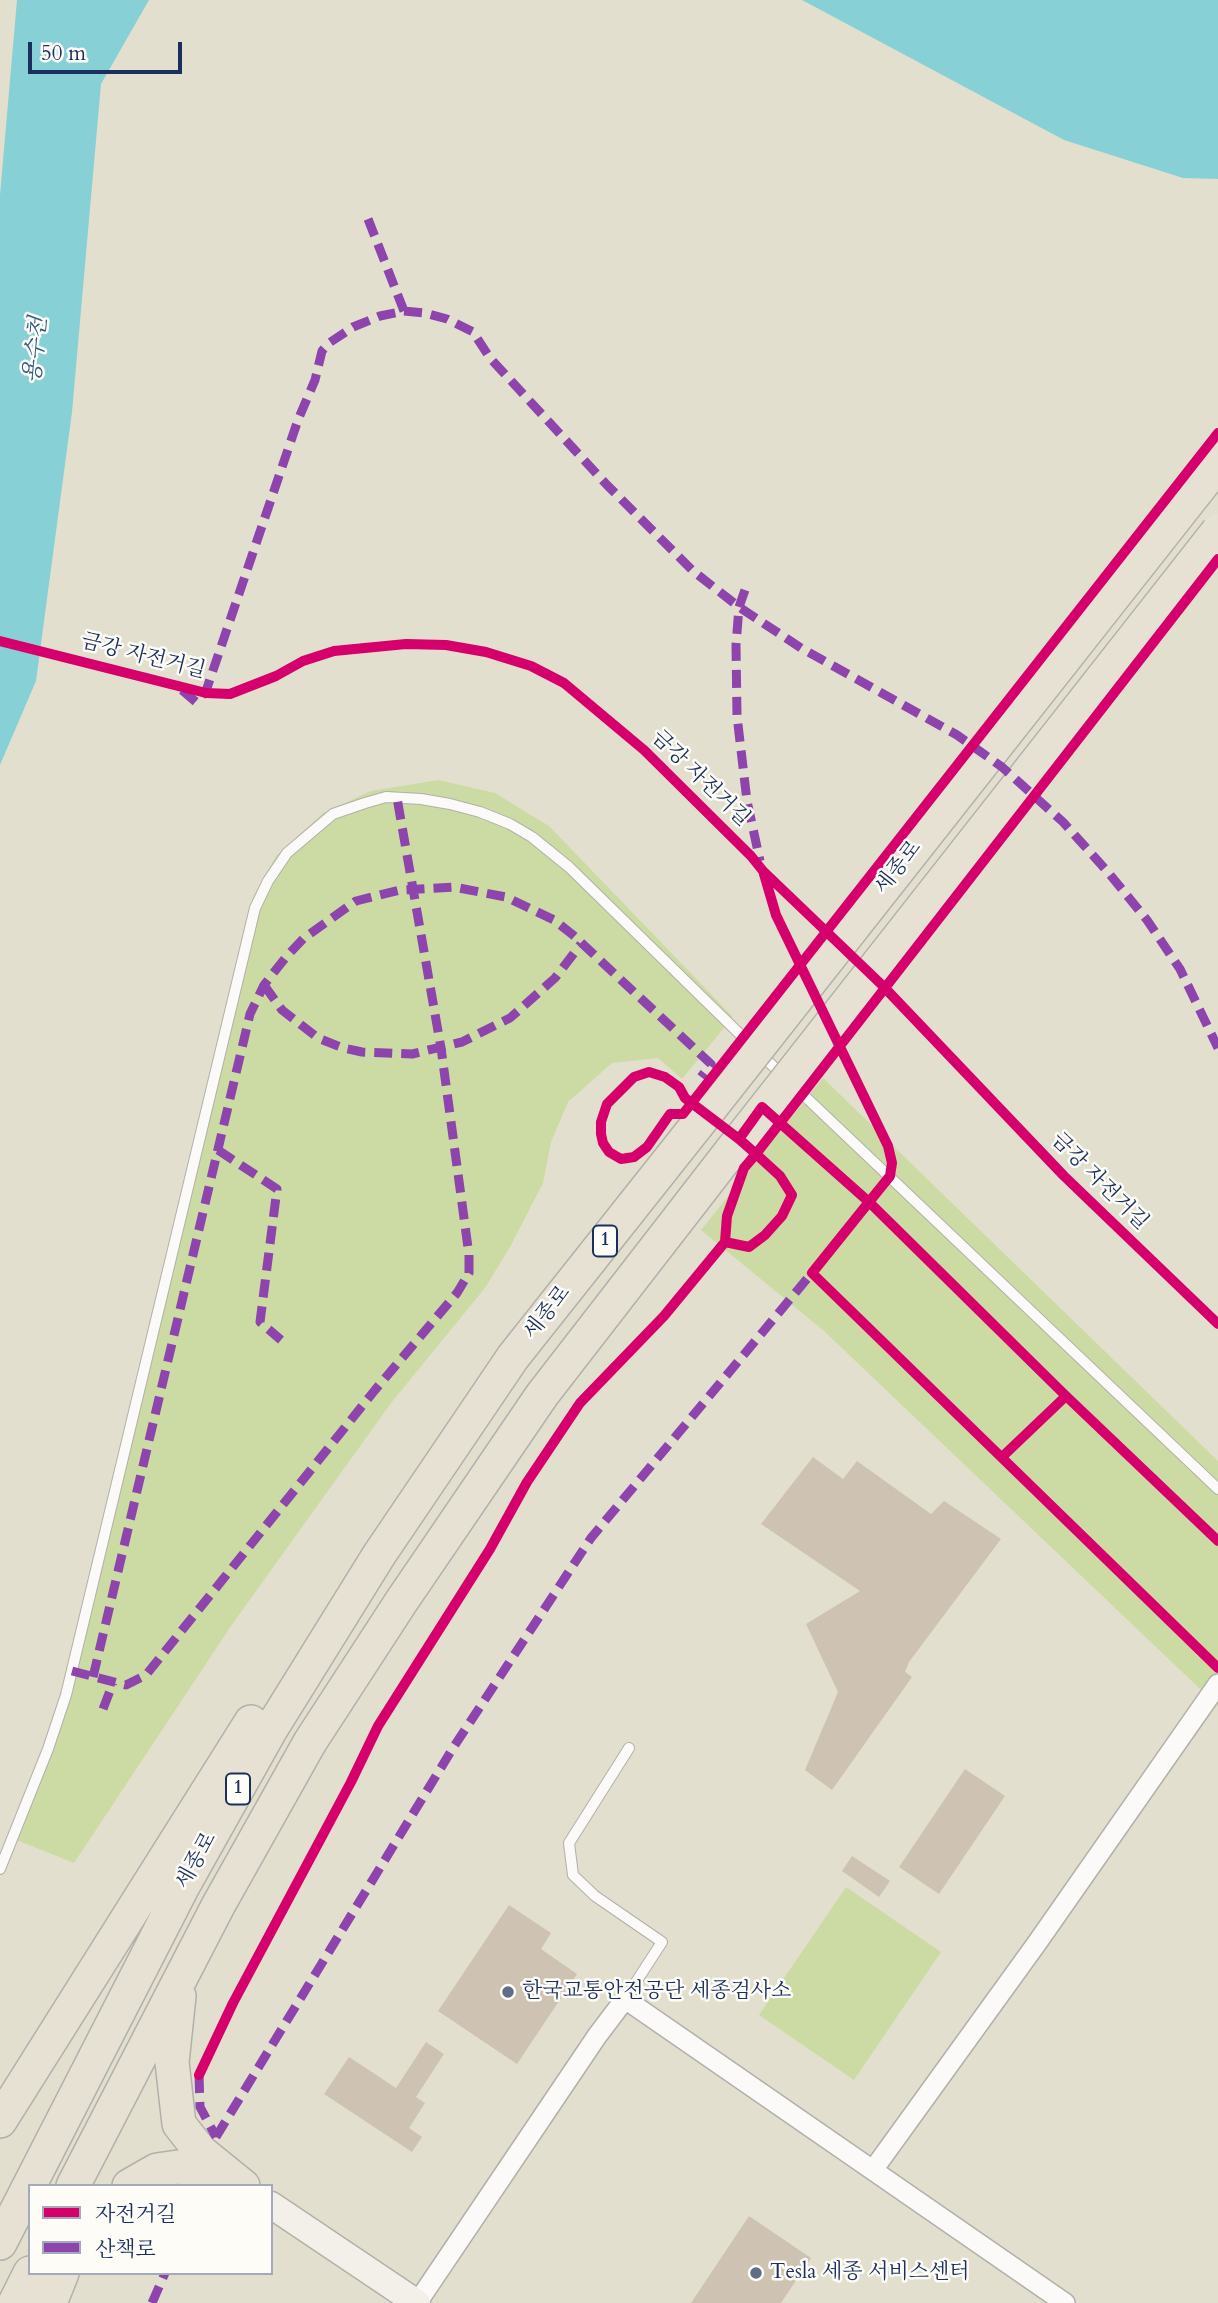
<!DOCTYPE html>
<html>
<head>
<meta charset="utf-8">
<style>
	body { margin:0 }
	#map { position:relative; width:1218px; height:2303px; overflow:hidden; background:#e3dfce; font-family:Cardo,"Noto Serif KR",serif }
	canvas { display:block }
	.legend { position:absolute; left:28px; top:2184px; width:245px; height:91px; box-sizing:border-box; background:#fdfcf7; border:2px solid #a3aaba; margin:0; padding:9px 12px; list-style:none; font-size:21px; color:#1b2f5e }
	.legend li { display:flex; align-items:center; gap:14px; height:35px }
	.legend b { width:35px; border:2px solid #a3aaba }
	.scale { position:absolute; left:28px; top:42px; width:154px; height:32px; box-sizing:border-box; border:4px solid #1b2f5e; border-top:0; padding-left:9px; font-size:21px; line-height:24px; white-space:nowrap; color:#1b2f5e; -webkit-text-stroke:5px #fdfcf7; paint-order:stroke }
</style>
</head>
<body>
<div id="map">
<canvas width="1218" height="2303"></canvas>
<ul class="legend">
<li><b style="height:9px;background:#d6006c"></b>자전거길</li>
<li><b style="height:9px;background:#8e44ad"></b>산책로</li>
</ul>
<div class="scale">50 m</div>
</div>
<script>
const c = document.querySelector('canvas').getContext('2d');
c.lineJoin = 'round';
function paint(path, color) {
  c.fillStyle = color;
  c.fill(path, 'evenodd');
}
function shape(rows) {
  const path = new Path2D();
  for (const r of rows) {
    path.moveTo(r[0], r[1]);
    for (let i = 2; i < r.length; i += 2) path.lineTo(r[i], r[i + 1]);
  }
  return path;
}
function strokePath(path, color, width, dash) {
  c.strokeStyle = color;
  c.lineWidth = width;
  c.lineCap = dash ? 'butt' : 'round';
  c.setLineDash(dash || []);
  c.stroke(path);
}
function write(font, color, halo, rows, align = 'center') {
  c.font = font + ' Cardo,"Noto Serif KR",serif';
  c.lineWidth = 5;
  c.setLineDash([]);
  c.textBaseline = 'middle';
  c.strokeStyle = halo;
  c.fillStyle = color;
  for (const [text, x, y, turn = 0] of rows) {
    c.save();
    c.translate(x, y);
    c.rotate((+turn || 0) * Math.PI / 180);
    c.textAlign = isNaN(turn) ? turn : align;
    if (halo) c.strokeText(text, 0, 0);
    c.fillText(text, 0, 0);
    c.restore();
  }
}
paint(shape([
	[438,780,495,793,549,826,733,1017,682,1079,658,1058,612,1063,568,1102,551,1142,543,1183,510,1247,485,1288,391,1403,231,1626,74,1863,9,1837,41,1756,68,1673,253,897,276,856,323,813,371,791],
	[823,1078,1218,1461,1218,1706,824,1331,701,1230],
	[846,1887,941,1952,854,2080,759,2015]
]), '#cbdba3');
paint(shape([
	[17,0,149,0,101,84,72,412,36,681,0,765,0,195],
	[802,0,1218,0,1218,179,1183,178,1064,140]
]), '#87d0d6');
paint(shape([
	[813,1457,843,1479,857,1461,931,1514,944,1501,1001,1539,909,1662,905,1672,912,1677,832,1790,805,1770,838,1692,806,1624,860,1591,761,1524],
	[965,1769,1005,1796,939,1894,899,1867],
	[852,1856,890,1881,879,1897,842,1871],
	[509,1905,551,1933,541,1949,577,1974,517,2064,438,2011],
	[426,2042,444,2054,416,2097,425,2103,409,2128,422,2137,412,2152,324,2094,349,2057,396,2088],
	[749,2216,811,2258,781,2303,691,2303]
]), '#cec2b2');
const lane = shape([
	[0,1869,48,1749,66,1695,255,908,268,881,287,853,333,814,365,803,386,797,421,799,450,804,480,812,510,824,532,837,569,867,755,1049,1218,1489],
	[625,1999,662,1942,595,1896,573,1875,569,1843,629,1748]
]);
const street = shape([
	[873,2170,1037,1943,1218,1684],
	[417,2303,597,2036,625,1999,1065,2303]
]);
const secondary = shape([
	[271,2205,417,2303]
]);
const highway = shape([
	[179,1996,172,2062,179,2124,201,2152,243,2186],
	[0,2121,251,1722],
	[73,2186,219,1904,310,1742,401,1602,542,1395,731,1151],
	[129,2186,157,2170,178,2167,211,2171,228,2180],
	[0,2243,183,1886,271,1729,379,1555,513,1357,697,1125],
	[15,2303,30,2273],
	[50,2303,62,2273]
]);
strokePath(lane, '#b1b0aa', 12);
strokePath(street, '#b1b0aa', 22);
strokePath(secondary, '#b1b0aa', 29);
strokePath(highway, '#b1b0aa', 36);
strokePath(lane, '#fbfaf8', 10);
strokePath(street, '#fbfaf8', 19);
strokePath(secondary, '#f3f0e9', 26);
strokePath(highway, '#e7e1d4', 33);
const highwayBridge = shape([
	[697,1125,1218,464],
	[731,1151,1218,531]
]);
strokePath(highwayBridge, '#b1b0aa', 36, []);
strokePath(highwayBridge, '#e7e1d4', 33);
strokePath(shape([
	[368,219,404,311],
	[745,590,739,607,736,645,737,716,747,801,760,861],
	[182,690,196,702,206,691,298,420,315,380,322,351,329,343,353,327,380,316,404,311,425,313,447,319,473,332,490,358,607,485,693,571,739,607,801,648,957,735,1002,767,1063,822,1107,871,1147,920,1180,969,1218,1048],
	[264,985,282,1010,318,1038,343,1048,362,1052,412,1054,462,1042,510,1018,555,978,581,944],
	[218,1150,277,1189,260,1322,281,1340],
	[72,1671,126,1685,146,1675,375,1390,457,1293,469,1273,469,1255,441,1048,397,798],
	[93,1677,250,1014,264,985,286,957,304,938,356,901,400,890,454,887,506,897,554,920,573,935,711,1064,701,1077],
	[103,1709,113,1683],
	[199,2075,200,2107,216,2137],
	[216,2137,453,1748,591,1538,816,1268],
	[152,2303,165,2273]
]), '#8e44ad', 9, [18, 9]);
strokePath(shape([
	[1218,433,683,1114,670,1114,647,1147,634,1157,621,1159,609,1152,603,1143,601,1134,601,1122,607,1104,634,1077,649,1072,665,1077,679,1087,685,1098,739,1139,756,1154,780,1176,792,1195,782,1216,765,1235,749,1247,725,1242,727,1216,744,1168,756,1154,1218,559],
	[0,641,206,693,230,694,276,676,303,661,334,651,406,644,446,645,486,652,531,666,564,683,644,750,751,856,763,871,882,985,1064,1176,1218,1324],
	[739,1139,762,1107,869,1202,890,1176,892,1163,888,1146,776,915,764,874],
	[1002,1457,1066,1396],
	[1218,1541,1066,1396,869,1202,812,1273,1218,1668],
	[199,2075,233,2003,351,1782,378,1726,490,1549,527,1482,580,1403,664,1316,725,1242]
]), '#d6006c', 10);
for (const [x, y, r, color] of [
	[508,1992,7,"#616d85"],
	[756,2273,7,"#616d85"]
]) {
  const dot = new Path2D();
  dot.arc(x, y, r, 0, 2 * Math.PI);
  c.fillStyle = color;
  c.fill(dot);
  strokePath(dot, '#fdfcf7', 2.5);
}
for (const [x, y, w] of [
	[605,1241,24],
	[238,1789,24]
]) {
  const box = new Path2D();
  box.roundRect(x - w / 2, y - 15.5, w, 31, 5);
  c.fillStyle = '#fdfcf7';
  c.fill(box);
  strokePath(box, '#1b2f5e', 2);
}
write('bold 19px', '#1b2f5e', null, [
	["1",605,1241],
	["1",238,1789]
]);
write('21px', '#1b2f5e', '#fdfcf7', [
	["금강 자전거길",143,657,14],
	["금강 자전거길",700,779,44],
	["세종로",899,868,-52],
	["금강 자전거길",1099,1182,45],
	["세종로",548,1313,-52],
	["세종로",197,1861,-61]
]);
write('21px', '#1b2f5e', '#fdfcf7', [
	["한국교통안전공단 세종검사소",522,1992],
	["Tesla 세종 서비스센터",770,2273]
], 'left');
write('italic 23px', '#2f5d83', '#fdfcf7', [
	["용수천",37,350,-84]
]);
</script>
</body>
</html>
